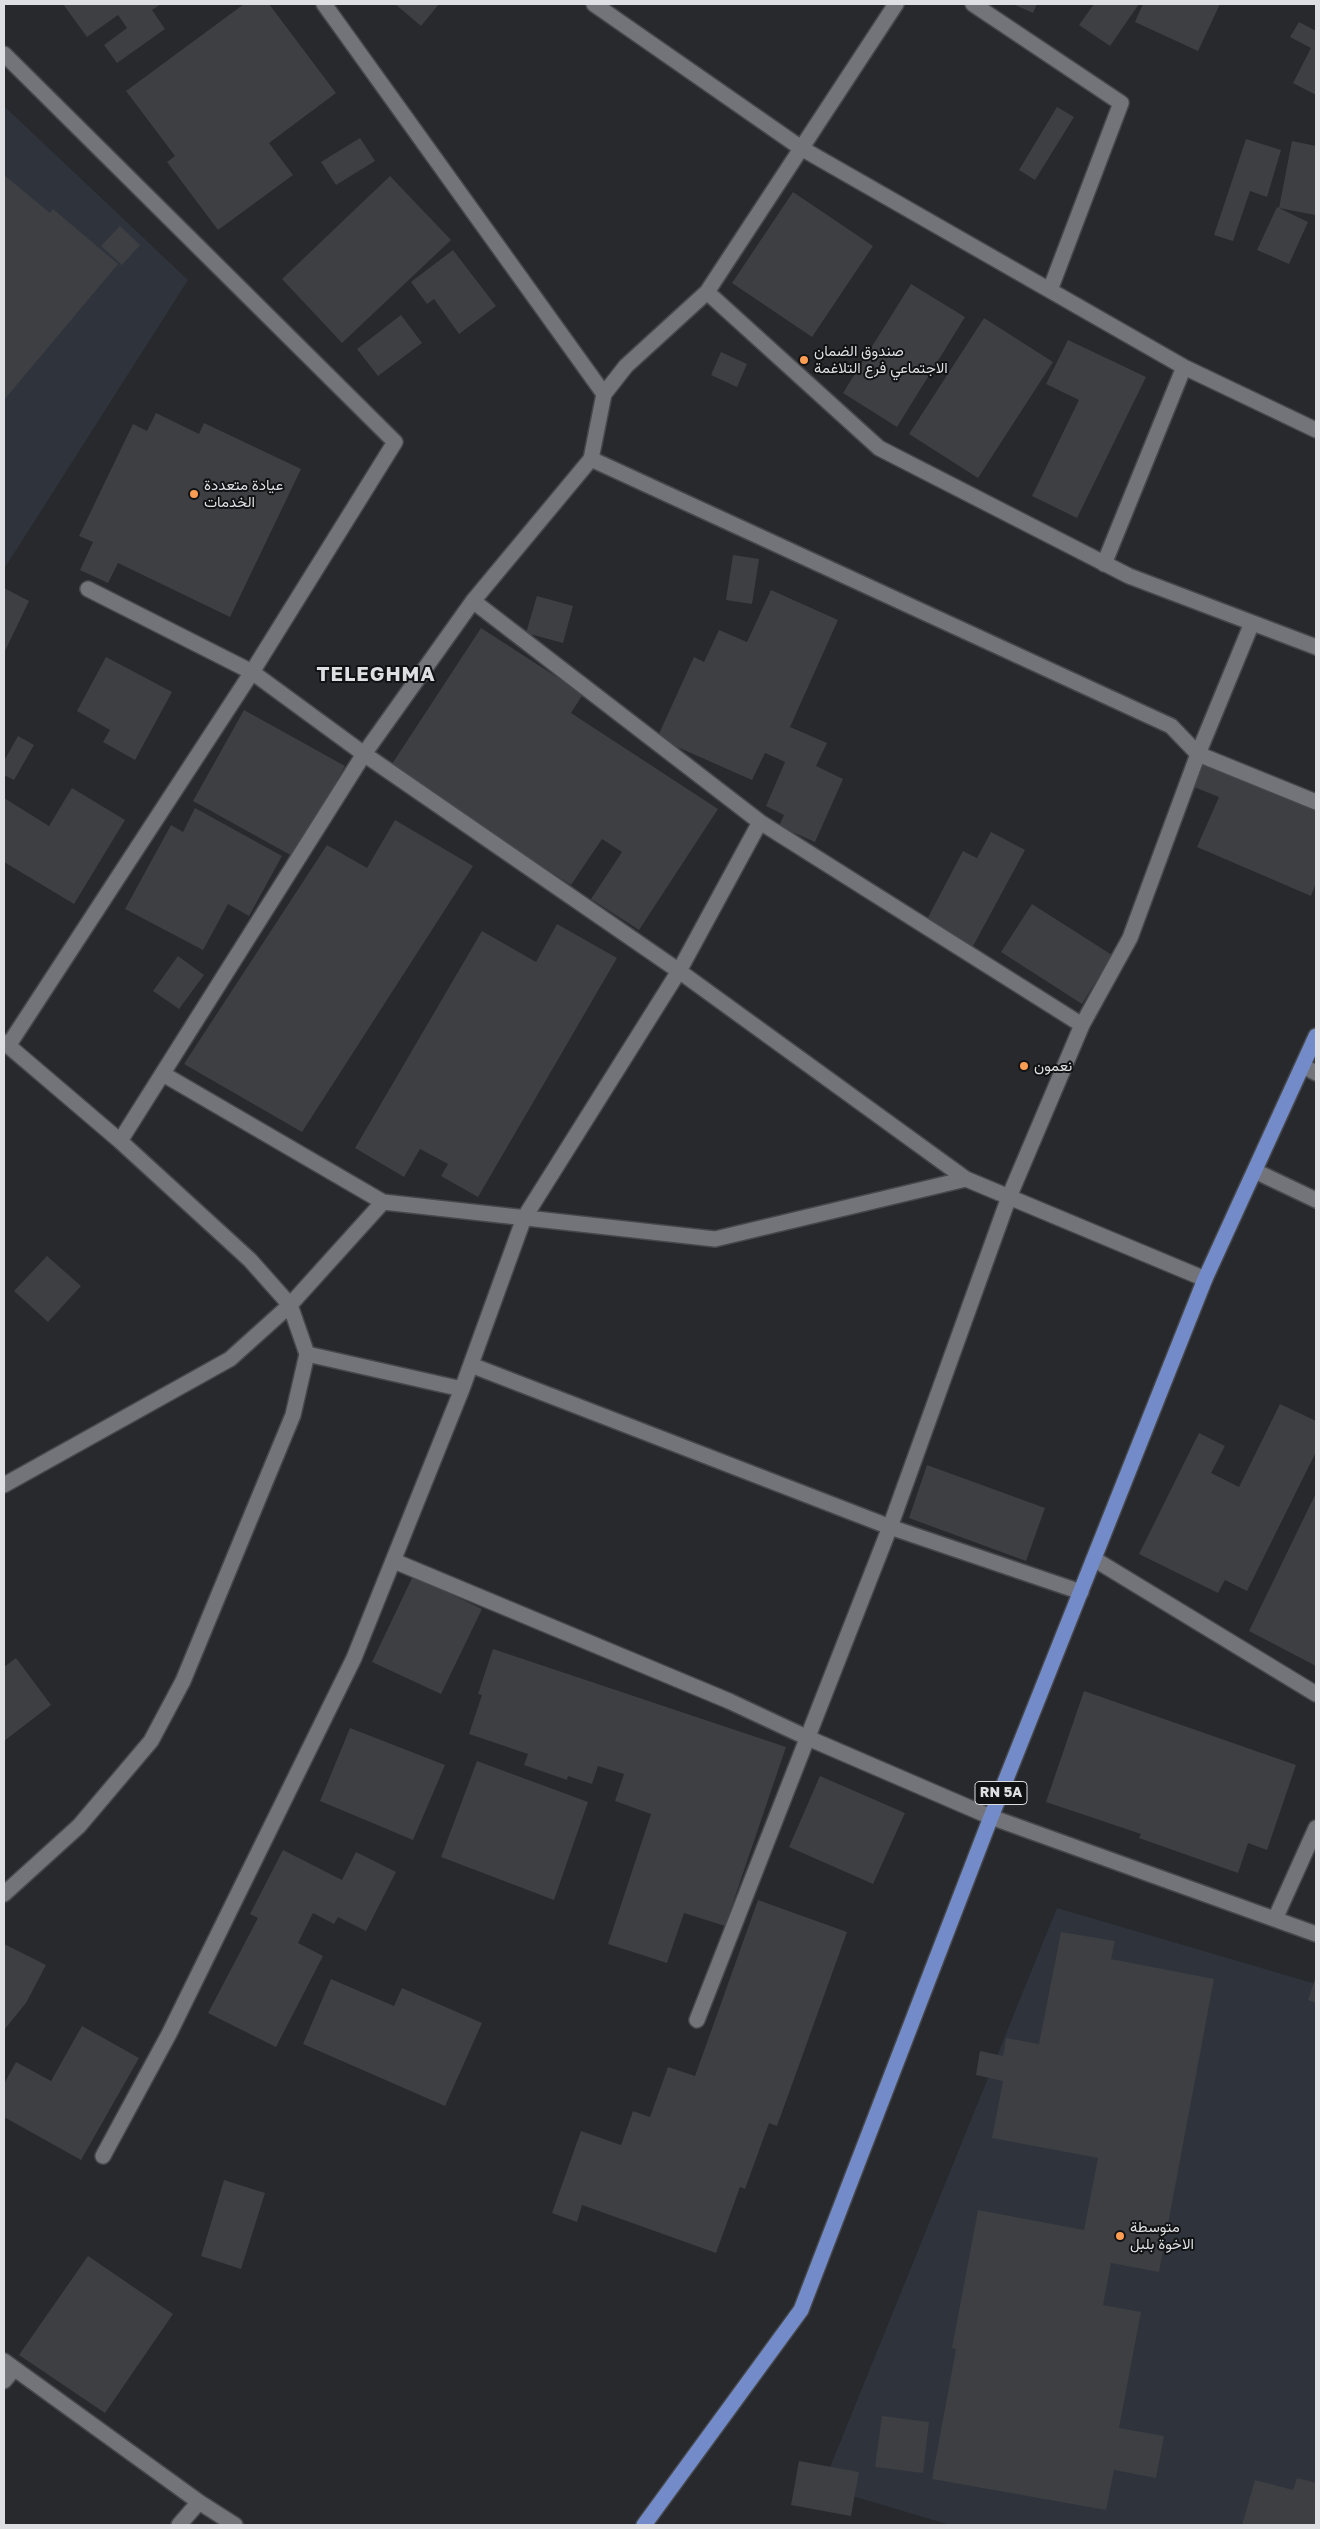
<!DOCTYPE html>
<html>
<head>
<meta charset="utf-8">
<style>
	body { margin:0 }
	#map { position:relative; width:1320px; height:2529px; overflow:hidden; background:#27292d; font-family:"Golos Text",sans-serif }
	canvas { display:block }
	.frame { position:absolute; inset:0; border:5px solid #dedfe2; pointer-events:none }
</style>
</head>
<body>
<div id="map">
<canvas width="1320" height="2529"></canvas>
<div class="frame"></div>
</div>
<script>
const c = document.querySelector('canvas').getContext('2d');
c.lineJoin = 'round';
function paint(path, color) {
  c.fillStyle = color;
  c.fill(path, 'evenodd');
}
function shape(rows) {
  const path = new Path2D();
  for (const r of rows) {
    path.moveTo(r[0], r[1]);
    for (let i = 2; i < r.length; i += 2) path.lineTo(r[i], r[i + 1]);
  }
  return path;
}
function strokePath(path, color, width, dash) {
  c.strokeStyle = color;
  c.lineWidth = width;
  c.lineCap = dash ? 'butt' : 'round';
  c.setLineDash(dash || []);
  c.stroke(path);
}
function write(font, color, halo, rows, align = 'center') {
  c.font = font + ' "Golos Text",Vazirmatn,sans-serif';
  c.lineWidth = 4;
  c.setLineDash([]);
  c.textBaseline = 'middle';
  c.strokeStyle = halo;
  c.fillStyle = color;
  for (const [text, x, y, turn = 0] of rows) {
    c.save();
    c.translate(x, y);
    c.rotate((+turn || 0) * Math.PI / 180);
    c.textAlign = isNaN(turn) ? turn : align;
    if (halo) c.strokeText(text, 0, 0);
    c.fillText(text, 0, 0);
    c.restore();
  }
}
paint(shape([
	[4,106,188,280,4,569],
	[1057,1908,1316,1984,1316,2525,950,2525,822,2487]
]), '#2f333c');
paint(shape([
	[63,4,161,4,152,10,165,29,117,63,104,45,127,28,118,15,87,37],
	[244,4,269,4,336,93,269,143,293,175,218,230,167,162,175,156,126,91],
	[395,4,439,4,421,26],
	[1013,4,1037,4,1033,13],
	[1094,4,1139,4,1110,46,1079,25],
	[1143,4,1220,4,1198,51,1135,22],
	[1299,22,1316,31,1316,95,1293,83,1311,48,1290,37],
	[1057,107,1074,117,1035,180,1019,170],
	[360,138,375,161,336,185,321,162],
	[1246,139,1281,150,1267,197,1250,191,1233,241,1214,235],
	[1292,141,1316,146,1315,215,1279,208],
	[4,175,50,213,53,209,118,264,4,400],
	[390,176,451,240,342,343,282,279],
	[793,192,873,246,812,337,732,283],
	[1277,207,1308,222,1289,264,1257,250],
	[120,226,140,245,122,265,101,246],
	[453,250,496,306,459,334,434,299,427,304,411,282],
	[911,284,965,317,897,427,843,393],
	[401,315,422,343,378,376,357,349],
	[984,318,1053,362,978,478,909,434],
	[1068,340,1146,377,1077,518,1032,496,1079,400,1046,384],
	[721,352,747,364,737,387,711,375],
	[156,413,199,434,204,423,301,469,230,617,118,563,108,583,80,570,93,542,79,536,133,424,147,431],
	[733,555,759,559,752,604,726,600],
	[4,588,29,601,4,653],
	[771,590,838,620,790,727,827,743,816,766,843,779,815,842,779,826,784,815,766,806,785,762,765,753,752,780,657,738,694,657,704,662,719,630,747,642],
	[537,596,573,606,563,643,526,633],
	[481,628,583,694,571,713,718,809,639,930,591,899,622,852,602,839,571,885,390,767],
	[106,657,172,692,135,760,103,742,110,730,77,711],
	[244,710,345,766,294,857,193,801],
	[18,736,34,745,14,780,4,775,4,761],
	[1201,757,1316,806,1316,883,1311,896,1197,847,1219,797,1189,785],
	[72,788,125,820,74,904,4,862,4,798,49,826],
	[195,808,282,856,249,916,228,904,203,950,125,909,171,825,183,832],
	[395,820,473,866,302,1132,184,1064,327,845,367,868],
	[991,832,1025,850,972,948,925,923,963,851,977,858],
	[1032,904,1112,955,1082,1004,1001,952],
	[557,924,617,958,478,1197,441,1176,448,1164,420,1149,404,1177,355,1148,482,931,536,962],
	[178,956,204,975,179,1009,153,991],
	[47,1256,81,1286,48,1322,14,1291],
	[1280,1404,1316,1421,1316,1452,1247,1591,1225,1580,1218,1593,1139,1554,1199,1433,1225,1446,1211,1473,1239,1487],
	[927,1465,1045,1508,1026,1561,909,1518],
	[1316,1493,1316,1666,1249,1631],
	[413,1576,482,1609,441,1694,372,1662],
	[493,1649,786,1747,725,1926,684,1913,667,1963,608,1944,651,1814,615,1801,624,1774,598,1766,592,1784,568,1776,567,1780,524,1765,528,1754,469,1734,482,1695,478,1694],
	[16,1658,51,1705,4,1741,4,1667],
	[1084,1691,1296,1765,1267,1850,1248,1843,1238,1873,1139,1838,1141,1834,1046,1802],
	[350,1728,445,1765,413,1840,320,1801],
	[477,1761,588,1802,554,1900,441,1857],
	[820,1776,905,1813,873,1884,789,1847],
	[283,1850,342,1880,356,1852,396,1872,366,1931,338,1917,334,1924,313,1913,298,1943,323,1956,276,2047,208,2013,258,1918,250,1914],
	[758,1900,847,1932,777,2126,769,2123,745,2189,740,2187,716,2253,582,2205,577,2222,552,2213,581,2131,621,2145,633,2111,650,2117,668,2067,695,2076],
	[1061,1932,1115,1941,1111,1959,1214,1979,1159,2272,1111,2263,1103,2305,1141,2312,1119,2428,1164,2436,1156,2478,1114,2470,1106,2510,932,2479,956,2349,952,2348,978,2210,1084,2230,1098,2158,992,2138,1003,2081,976,2075,980,2051,1003,2056,1006,2038,1039,2044],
	[4,1944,46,1965,26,2003,4,2030],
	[1316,1976,1316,2003,1308,2000],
	[331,1979,394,2006,402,1988,482,2023,445,2106,303,2044],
	[82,2026,139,2058,81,2160,4,2117,4,2084,16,2062,51,2081],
	[224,2180,265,2193,241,2269,201,2256],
	[88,2256,173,2314,105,2413,19,2355],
	[882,2416,929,2422,923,2473,875,2467],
	[799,2461,859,2472,851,2516,791,2505],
	[1297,2478,1316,2483,1316,2525,1242,2525,1255,2480,1293,2490]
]), '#3d3f43');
const minor = shape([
	[324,4,604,394],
	[594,4,801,148,1184,367,1316,430],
	[973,4,1121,103,1050,290],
	[4,54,395,442,252,672,8,1046],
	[707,292,879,448,1129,576,1316,647],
	[591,459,1171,726,1198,754,1316,802],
	[1104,564,1184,367],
	[88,589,252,672,364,754,679,971,966,1179],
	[473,601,760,822,1082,1025],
	[4,1042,120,1141,250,1260,290,1305,307,1354,293,1415,183,1681,151,1741,79,1826,4,1894],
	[1303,1066,1316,1073],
	[163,1074,383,1202,715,1239,966,1179,1205,1279],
	[120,1141,364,754,473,601,591,459,604,394,626,366,707,292,896,4],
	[1255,1171,1316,1200],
	[307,1354,462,1389],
	[471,1365,890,1527,1081,1592],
	[4,1485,230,1359,290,1305,383,1202],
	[1094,1559,1316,1694],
	[394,1561,729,1701,808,1738,991,1817,1316,1934],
	[1275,1919,1316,1828],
	[697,2020,890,1527,1009,1197,1082,1025,1130,938,1198,754,1252,623],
	[103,2156,169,2034,354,1658,462,1389,524,1218,679,971,760,822],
	[4,2361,199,2502,235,2525],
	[4,2381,14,2369],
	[179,2525,199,2502]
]);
const major = shape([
	[644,2525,801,2310,991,1817,1205,1279,1316,1036]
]);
strokePath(minor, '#46474b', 18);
strokePath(major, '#46474b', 18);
strokePath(minor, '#727479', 15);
strokePath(major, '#738bc8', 15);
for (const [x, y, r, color] of [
	[804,360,5,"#fc9d54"],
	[194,494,5,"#fc9d54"],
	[1024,1066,5,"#fc9d54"],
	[1120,2236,5,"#fc9d54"]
]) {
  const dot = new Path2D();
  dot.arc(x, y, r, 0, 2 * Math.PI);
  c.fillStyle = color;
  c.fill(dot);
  strokePath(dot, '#111214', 2);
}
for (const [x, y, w] of [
	[1001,1793,52]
]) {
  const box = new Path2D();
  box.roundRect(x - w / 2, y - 11.5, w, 23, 4);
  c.fillStyle = '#111214';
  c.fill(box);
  strokePath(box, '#dedfe2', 1);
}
write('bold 14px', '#dedfe2', null, [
	["RN 5A",1001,1793]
]);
write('15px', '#dedfe2', '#111214', [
	["صندوق الضمان",814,351],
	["الاجتماعي فرع التلاغمة",814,368],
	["عيادة متعددة",204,485],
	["الخدمات",204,502],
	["نعمون",1034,1066],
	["متوسطة",1130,2227],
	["الاخوة بلبل",1130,2244]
], 'left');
c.letterSpacing = '1px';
write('bold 20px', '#dedfe2', '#111214', [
	["TELEGHMA",376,675]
]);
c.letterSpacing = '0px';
</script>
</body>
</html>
